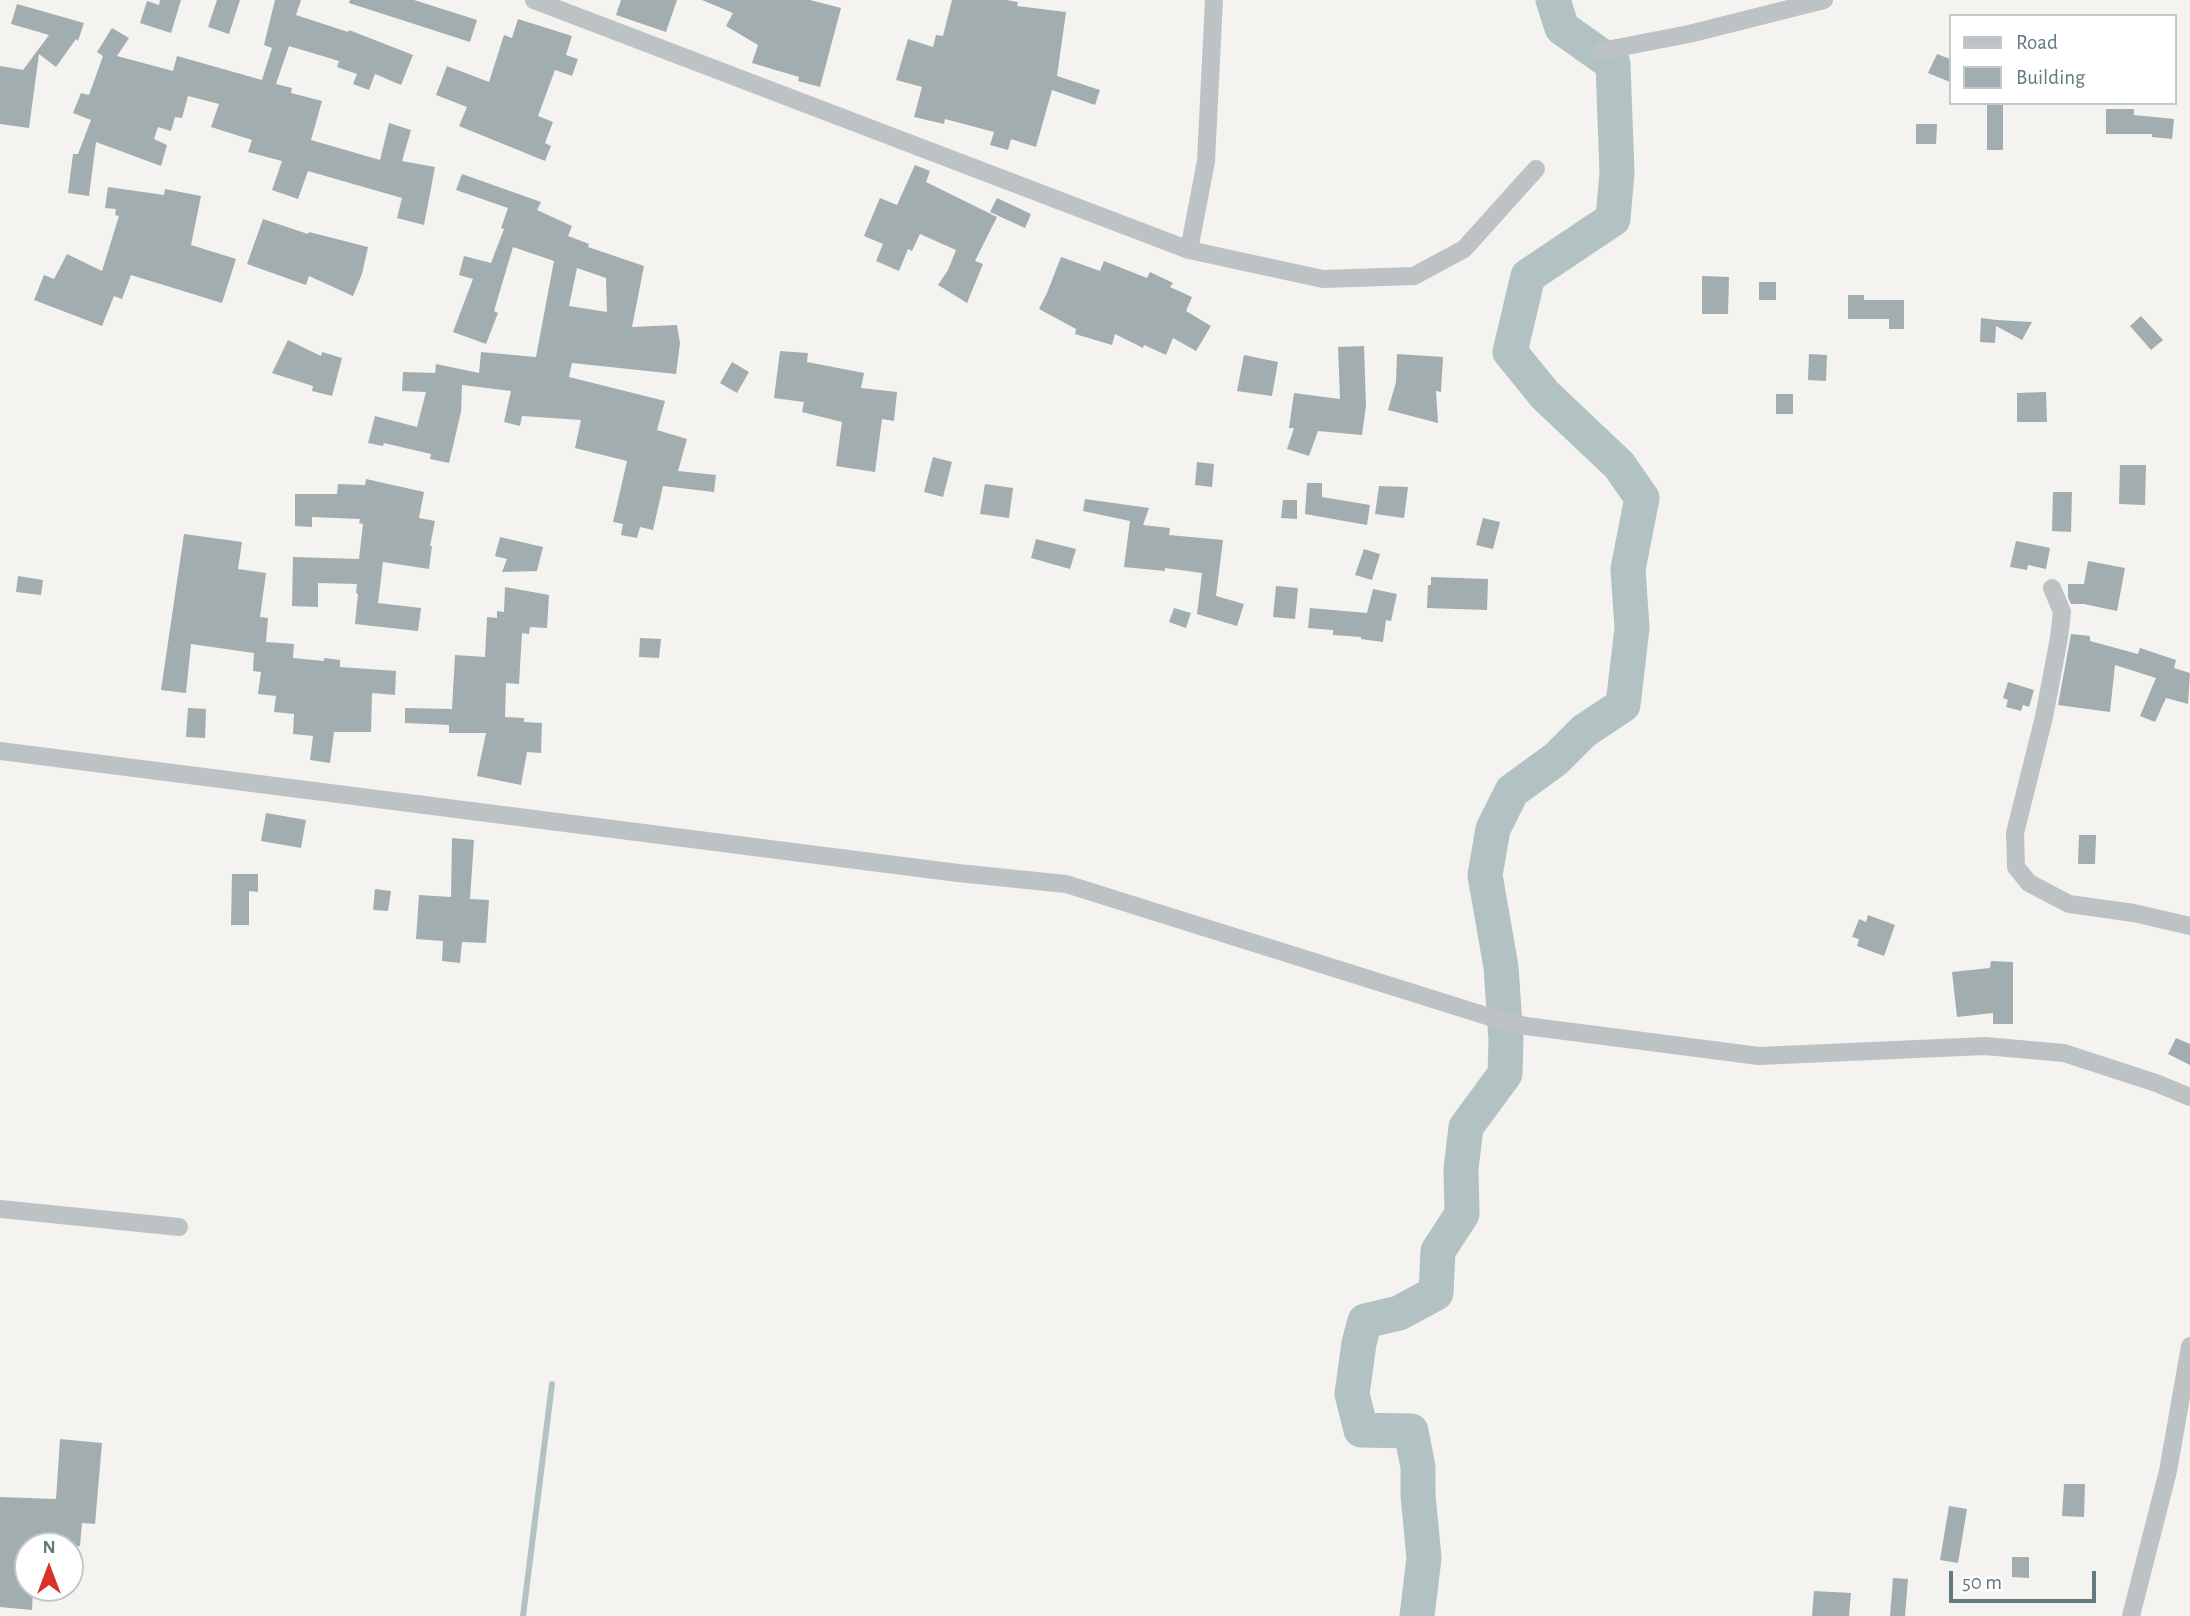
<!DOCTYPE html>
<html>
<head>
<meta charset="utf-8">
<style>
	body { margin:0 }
	#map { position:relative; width:2190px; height:1616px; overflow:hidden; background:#f4f3f0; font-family:"Alegreya Sans",sans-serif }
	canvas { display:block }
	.legend { position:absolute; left:1949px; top:14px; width:228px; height:91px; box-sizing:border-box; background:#fff; border:2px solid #c1c9cc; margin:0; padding:9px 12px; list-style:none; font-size:21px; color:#647980 }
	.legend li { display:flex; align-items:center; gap:14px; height:35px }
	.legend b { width:35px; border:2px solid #c1c9cc }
	.north { position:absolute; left:14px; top:1532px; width:70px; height:70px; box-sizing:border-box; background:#fff; border:2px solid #c1c9cc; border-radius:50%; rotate:0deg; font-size:19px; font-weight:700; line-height:28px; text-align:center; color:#647980 }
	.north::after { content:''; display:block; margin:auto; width:24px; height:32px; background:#dc3128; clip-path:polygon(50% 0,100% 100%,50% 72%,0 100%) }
	.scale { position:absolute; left:1949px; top:1571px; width:147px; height:32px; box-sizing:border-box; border:4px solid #647980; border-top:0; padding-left:9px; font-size:21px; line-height:24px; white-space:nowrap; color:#647980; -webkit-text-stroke:5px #fff; paint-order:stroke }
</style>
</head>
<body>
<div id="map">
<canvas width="2190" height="1616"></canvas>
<ul class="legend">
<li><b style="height:9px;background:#bdc2c4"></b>Road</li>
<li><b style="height:19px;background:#a2adb0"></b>Building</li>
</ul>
<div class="north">N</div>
<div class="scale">50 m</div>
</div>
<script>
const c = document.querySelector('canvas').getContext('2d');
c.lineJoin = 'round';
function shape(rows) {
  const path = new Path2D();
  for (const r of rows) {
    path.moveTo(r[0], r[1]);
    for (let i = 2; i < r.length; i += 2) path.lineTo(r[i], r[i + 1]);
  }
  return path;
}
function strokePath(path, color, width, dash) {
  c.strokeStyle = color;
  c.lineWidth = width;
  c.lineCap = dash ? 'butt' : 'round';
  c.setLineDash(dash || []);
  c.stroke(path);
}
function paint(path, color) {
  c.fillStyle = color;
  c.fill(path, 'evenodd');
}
strokePath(shape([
	[523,1616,552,1384]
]), '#b2c2c3', 6);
strokePath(shape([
	[1417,1616,1424,1558,1418,1495,1418,1467,1411,1431,1361,1430,1352,1394,1359,1343,1365,1321,1399,1313,1436,1293,1438,1251,1462,1214,1461,1169,1466,1127,1505,1074,1506,1040,1501,967,1485,875,1493,829,1512,791,1556,759,1584,731,1623,705,1632,628,1628,569,1642,498,1619,465,1545,395,1510,352,1528,276,1613,219,1617,173,1613,64,1562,28,1553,0]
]), '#b2c2c3', 35);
paint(shape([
	[160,0,181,0,171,33,140,23,147,1,159,5],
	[217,0,240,0,229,34,208,27],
	[275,0,301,0,296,15,348,32,349,30,413,55,401,85,375,74,369,90,353,84,357,74,337,67,339,61,289,46,276,84,292,88,291,93,322,101,311,140,380,160,389,123,411,130,402,161,435,167,424,225,397,218,402,198,308,171,298,199,272,190,282,161,248,152,252,140,211,127,219,104,188,96,182,118,175,117,171,131,158,127,154,139,167,145,161,166,96,142,89,196,68,193,73,154,78,154,91,120,73,113,81,93,89,95,103,56,97,52,112,28,129,38,117,56,173,71,177,56,262,80,272,48,264,45],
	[350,0,414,0,477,20,470,42,349,3],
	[621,0,677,0,666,32,616,15],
	[702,0,810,0,841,8,820,87,798,81,799,77,752,63,758,45,726,26,733,13],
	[952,0,1006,0,1018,2,1017,6,1066,12,1057,76,1100,90,1095,105,1052,90,1036,147,1011,139,1008,150,990,145,994,132,945,119,944,124,914,117,922,87,896,80,908,39,933,47,936,35,943,36],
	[17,4,84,23,78,41,76,39,56,67,39,54,29,128,0,124,0,66,23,70,49,35,11,24],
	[518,19,572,36,566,55,578,59,572,76,555,70,538,116,553,122,545,143,551,146,545,161,459,126,467,107,436,95,447,66,489,82,504,35,512,38],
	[1937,54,1950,59,1950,82,1928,73],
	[1987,103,2003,103,2003,150,1987,150],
	[2106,109,2134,109,2134,115,2174,119,2172,139,2152,137,2152,134,2106,134],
	[1916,124,1937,124,1936,144,1916,144],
	[915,165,930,171,926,182,997,217,975,261,983,264,967,303,938,285,948,270,956,250,920,234,912,251,908,249,899,271,876,261,883,244,864,236,880,198,897,205],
	[462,174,541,202,537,210,572,226,568,236,589,244,588,247,644,266,632,327,677,325,680,343,676,374,572,363,569,377,665,401,657,430,687,439,678,471,716,475,714,492,663,486,653,530,640,527,637,538,621,535,623,524,613,522,627,461,575,448,581,420,522,416,520,426,504,422,511,391,462,385,461,412,449,463,430,459,431,454,384,443,383,446,368,443,375,416,417,427,426,392,402,391,403,372,435,373,436,364,479,373,481,352,536,357,554,261,513,247,494,311,498,313,486,344,453,332,473,279,459,275,464,256,491,263,504,229,501,228,508,208,456,190],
	[577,268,606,278,607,312,569,306],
	[108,187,164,195,165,189,201,196,191,245,236,259,222,303,131,275,122,299,114,296,102,326,34,300,44,275,54,279,67,254,102,271,119,216,115,215,116,209,105,208],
	[997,198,1031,214,1025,228,990,212],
	[263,219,308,234,309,232,368,247,362,274,353,296,309,276,306,285,247,264],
	[1061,257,1100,271,1104,261,1147,278,1150,272,1173,283,1170,287,1192,297,1186,311,1211,326,1196,351,1173,338,1166,355,1144,345,1143,348,1115,334,1112,345,1075,334,1076,329,1039,309,1047,293],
	[1702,276,1729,277,1728,314,1702,314],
	[1759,282,1776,282,1776,300,1759,300],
	[1848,295,1864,295,1864,300,1904,300,1904,329,1889,329,1889,319,1848,319],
	[2141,316,2163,340,2151,350,2130,326],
	[1981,318,1997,320,2032,322,2022,340,1996,326,1995,343,1980,342],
	[288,340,321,356,322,352,342,358,332,396,312,391,313,386,272,373],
	[1364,346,1366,406,1362,435,1318,431,1309,456,1287,449,1294,428,1289,428,1294,393,1340,399,1338,347],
	[780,351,808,353,807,362,864,373,861,388,897,392,894,421,882,419,875,472,836,466,842,422,802,412,804,402,774,398],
	[1397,354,1443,357,1441,392,1436,391,1438,423,1388,410,1396,382],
	[1809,354,1827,355,1826,381,1808,380],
	[1244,355,1278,362,1272,396,1237,391],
	[732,362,749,372,737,393,720,383],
	[2046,392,2047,422,2017,422,2017,393],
	[1776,394,1793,394,1793,414,1776,414],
	[933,457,952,462,943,497,924,492],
	[1197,462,1214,464,1212,487,1195,485],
	[2120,465,2146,465,2145,505,2119,504],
	[366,479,424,492,419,518,435,521,430,546,432,546,429,569,383,562,378,603,421,608,418,631,355,624,358,594,356,593,357,584,318,583,318,607,292,606,293,557,359,559,363,524,359,523,360,519,312,517,312,527,295,526,295,494,337,494,338,484,365,485],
	[1307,483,1322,483,1322,497,1370,505,1367,525,1305,514],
	[985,484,1013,488,1009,518,980,514],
	[1379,486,1408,487,1404,518,1375,514],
	[2053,492,2072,492,2071,532,2052,531],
	[1085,499,1149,508,1143,525,1170,528,1169,535,1223,540,1216,596,1244,604,1237,626,1197,614,1202,573,1165,568,1165,571,1124,567,1130,521,1083,511],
	[1283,500,1297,500,1297,519,1281,518],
	[1483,518,1500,522,1493,549,1476,545],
	[184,534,242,542,238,569,266,573,260,617,268,618,266,642,294,644,293,658,324,661,324,658,340,660,340,667,396,671,395,695,372,693,371,732,334,732,330,763,310,760,313,736,293,734,294,714,274,712,276,696,258,694,261,672,253,671,254,653,191,644,186,693,161,690],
	[500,537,543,547,537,571,502,572,507,559,495,556],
	[1036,539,1076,549,1070,569,1031,558],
	[2016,541,2050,548,2046,569,2028,565,2027,570,2010,567],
	[1364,549,1380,554,1372,580,1355,575],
	[2088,561,2125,568,2117,611,2084,604,2071,604,2068,597,2068,584,2084,584],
	[18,576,43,580,41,595,16,592],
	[1431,577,1488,579,1487,610,1427,608,1428,585,1431,585],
	[1276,586,1298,588,1295,619,1273,617],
	[505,587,549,595,547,628,530,627,529,634,522,633,519,684,506,683,505,717,524,718,524,722,542,723,541,753,527,752,521,785,477,776,486,733,449,733,449,725,405,723,405,708,452,709,455,655,485,657,487,617,497,618,497,611,504,612],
	[1373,589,1397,594,1391,621,1386,620,1383,642,1361,639,1361,637,1333,635,1333,630,1308,628,1310,608,1367,613],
	[1174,608,1191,613,1186,628,1169,622],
	[2071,634,2090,636,2090,641,2138,654,2140,648,2176,660,2174,668,2190,673,2188,704,2166,698,2155,722,2140,716,2156,678,2115,665,2110,712,2058,705],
	[640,638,661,639,659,658,639,657],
	[2008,682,2034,690,2029,707,2023,705,2021,711,2006,707,2008,700,2003,698],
	[188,708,206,709,205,738,186,737],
	[266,813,306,820,301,848,261,841],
	[2079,835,2096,835,2095,864,2078,864],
	[452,838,474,840,470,899,489,900,486,943,462,942,460,963,442,961,443,941,416,939,419,895,451,897],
	[232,874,258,874,258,892,249,891,249,925,231,925],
	[375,889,391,891,388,911,373,910],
	[1868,915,1895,925,1884,956,1857,946,1859,939,1852,937,1859,919,1866,922],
	[1991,961,2013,962,2013,1024,1993,1024,1993,1013,1957,1017,1952,972,1990,968],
	[2176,1038,2190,1044,2190,1065,2168,1054],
	[60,1439,102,1443,95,1524,82,1523,80,1546,28,1546,28,1588,33,1588,32,1610,0,1607,0,1497,56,1499],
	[2064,1484,2085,1484,2084,1517,2062,1516],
	[1949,1506,1967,1509,1958,1563,1940,1560],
	[2012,1557,2029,1557,2029,1578,2012,1577],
	[1893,1578,1908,1579,1905,1616,1890,1616],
	[1814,1591,1851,1593,1849,1616,1812,1616]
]), '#a2adb0');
strokePath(shape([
	[534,0,1189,250,1323,279,1414,276,1464,249,1536,169],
	[1601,51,1689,34,1824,0],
	[1189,250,1206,161,1214,0],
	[2052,588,2062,612,2059,638,2044,717,2015,833,2016,867,2029,883,2069,904,2134,913,2190,926],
	[0,751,958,873,1066,884,1493,1018,1526,1026,1759,1056,1985,1046,2064,1053,2156,1083,2190,1097],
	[0,1209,179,1227],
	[2131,1616,2168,1471,2190,1346]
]), '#bdc2c4', 18);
</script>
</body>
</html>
